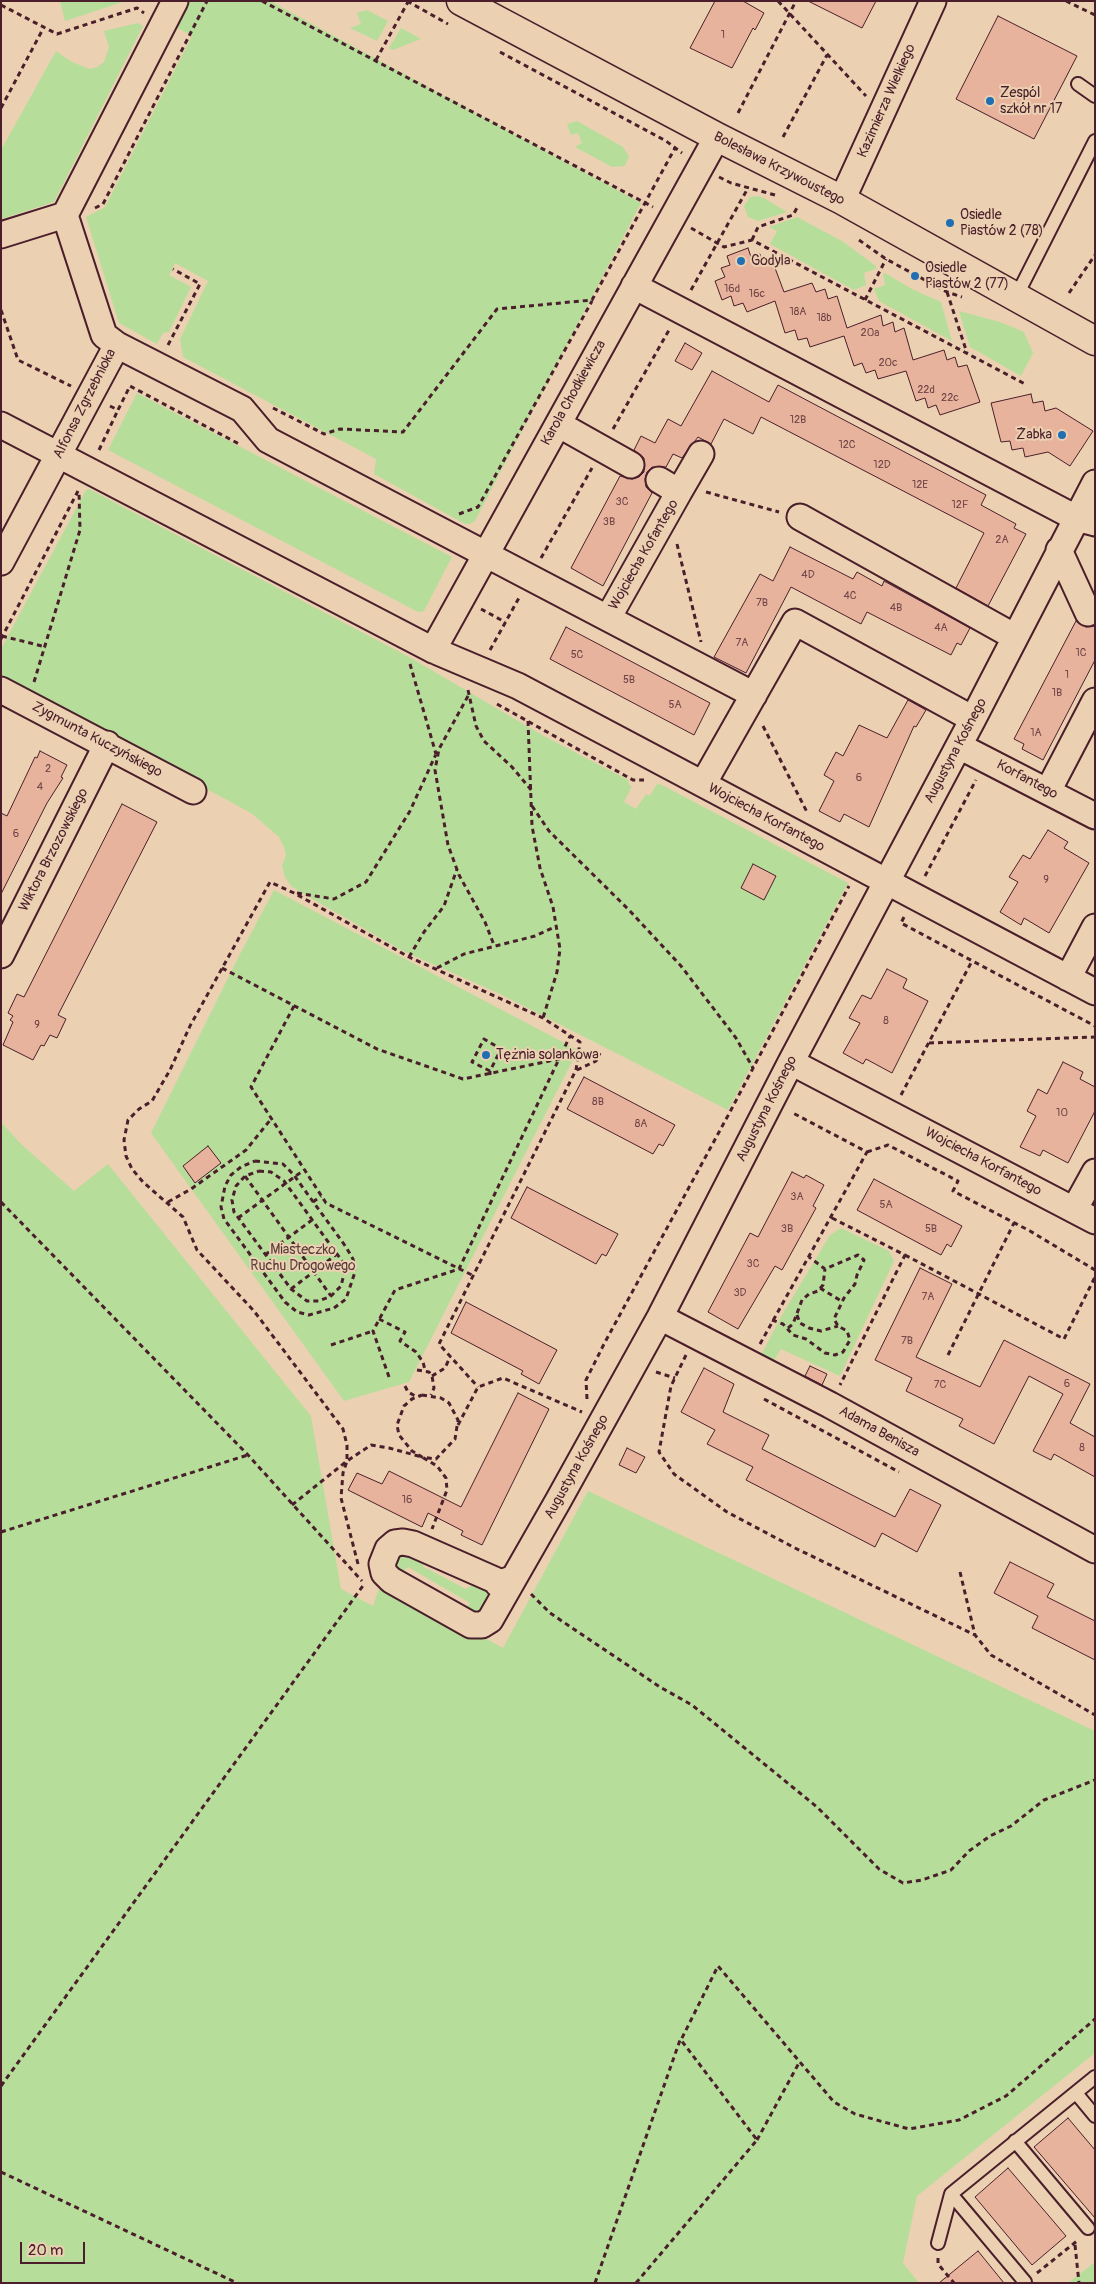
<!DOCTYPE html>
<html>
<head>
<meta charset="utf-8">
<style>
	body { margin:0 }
	#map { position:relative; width:1096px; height:2284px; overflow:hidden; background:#ebd1b2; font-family:Pangolin,sans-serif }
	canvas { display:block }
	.frame { position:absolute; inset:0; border:2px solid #4a1f2b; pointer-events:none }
	.scale { position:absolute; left:20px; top:2242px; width:65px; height:22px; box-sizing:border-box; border:2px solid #4a1f2b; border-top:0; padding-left:6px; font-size:15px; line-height:18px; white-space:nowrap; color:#4a1f2b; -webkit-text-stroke:4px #ebd1b2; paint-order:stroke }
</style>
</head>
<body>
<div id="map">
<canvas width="1096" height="2284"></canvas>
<div class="frame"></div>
<div class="scale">20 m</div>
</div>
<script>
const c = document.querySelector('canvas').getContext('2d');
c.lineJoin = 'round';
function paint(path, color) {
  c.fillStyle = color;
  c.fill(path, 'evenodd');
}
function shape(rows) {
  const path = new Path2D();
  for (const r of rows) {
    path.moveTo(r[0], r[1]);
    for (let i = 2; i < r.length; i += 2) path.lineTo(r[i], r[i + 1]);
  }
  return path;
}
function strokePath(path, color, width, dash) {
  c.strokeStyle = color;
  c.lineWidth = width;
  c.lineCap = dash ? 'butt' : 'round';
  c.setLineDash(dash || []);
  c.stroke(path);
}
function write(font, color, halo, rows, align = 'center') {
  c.font = font + ' Pangolin,sans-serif';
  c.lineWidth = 4;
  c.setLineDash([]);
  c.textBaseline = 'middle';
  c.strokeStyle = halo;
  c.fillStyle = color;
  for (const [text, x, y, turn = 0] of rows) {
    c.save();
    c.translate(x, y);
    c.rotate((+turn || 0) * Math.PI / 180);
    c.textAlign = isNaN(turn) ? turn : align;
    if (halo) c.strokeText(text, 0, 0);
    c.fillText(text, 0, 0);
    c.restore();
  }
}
paint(shape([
	[60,1,126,1,65,21],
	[185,1,270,1,641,203,475,521,470,524,465,524,374,474,376,459,183,357,180,339,208,281,175,263,169,275,191,287,169,332,163,333,157,344,119,323,86,217,105,207,192,36,174,26],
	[367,10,388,21,377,41,350,28,361,24,357,13],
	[138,23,143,26,54,202,1,219,1,150,56,51,72,62,90,69,97,67,104,62,109,47,104,31],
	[401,28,421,39,393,50,389,48],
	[577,121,623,147,629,156,625,166,612,167,575,147,582,143,578,133,571,135,567,124],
	[758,196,764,198,787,212,758,221,748,217,744,206,750,197],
	[797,217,842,241,876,266,876,269,864,273,866,285,854,290,770,244,777,231,769,227],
	[885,273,912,289,941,302,952,341,879,301,874,289,885,285,883,274],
	[959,311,1000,322,1024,332,1033,353,1021,376,970,347],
	[137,393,452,557,424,611,418,612,108,450],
	[89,489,411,658,542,735,628,780,629,785,632,786,624,802,636,809,646,794,650,796,656,785,660,784,848,883,728,1110,498,993,403,951,309,897,291,886,285,877,282,866,286,855,284,847,279,837,251,813,1,678,1,649,86,490],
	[274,890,578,1050,409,1382,344,1401,151,1133,240,954],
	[1,1122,20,1143,74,1191,108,1164,311,1416,341,1589,373,1606,378,1591,383,1587,395,1588,503,1648,588,1491,1095,1731,1095,2053,917,2196,903,2263,919,2283,1,2283],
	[841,1228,889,1251,894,1261,840,1376,781,1349,771,1365,760,1357,782,1315,830,1235],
	[392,1553,430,1559,422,1566,466,1589,479,1580,488,1589,489,1595,483,1609,478,1613,460,1613,470,1603,408,1567,396,1577],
	[1095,2262,1095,2283,1068,2283]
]), '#b6de9a');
const building = shape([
	[715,1,743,1,764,13,755,30,753,28,732,68,690,48,715,1],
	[808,1,876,1,862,28,808,1],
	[998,16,1077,56,1034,139,956,99,998,16],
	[748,248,751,257,760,254,763,263,772,260,784,292,812,283,816,292,825,289,828,299,837,296,847,328,881,315,883,326,893,322,895,332,904,328,913,360,944,350,947,360,955,357,958,367,967,365,980,402,940,415,936,405,928,408,925,398,916,401,906,371,878,379,875,370,866,373,862,363,854,366,844,336,810,347,807,338,798,340,795,330,785,333,775,301,747,312,743,303,734,306,731,296,722,300,715,281,725,277,721,268,730,265,727,256,748,248],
	[685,343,702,353,692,370,675,361,685,343],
	[712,371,769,402,778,385,986,495,981,505,1016,524,1014,528,1026,534,988,606,956,588,984,533,761,417,753,434,724,419,711,444,698,437,682,458,673,454,666,467,652,467,647,472,645,479,646,487,652,493,603,586,571,568,620,476,632,479,639,477,644,472,644,458,634,450,641,436,655,443,668,419,681,426,712,371],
	[1031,394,1033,403,1043,401,1045,411,1056,408,1093,431,1070,466,1048,452,1025,457,1023,448,1012,450,1010,441,1001,442,991,403,1031,394],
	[790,547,853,579,857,572,882,586,884,581,970,628,961,645,957,643,951,655,867,612,861,624,791,587,746,673,714,657,760,574,773,581,790,547],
	[1076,621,1086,627,1095,626,1095,660,1043,760,1022,749,1024,744,1014,739,1076,621],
	[566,627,710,703,694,735,550,659,566,627],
	[908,700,926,710,916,727,914,726,869,827,844,814,840,822,819,811,834,781,824,775,836,752,843,756,859,725,887,738,908,700],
	[40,751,67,765,61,777,63,778,47,803,1,894,1,813,7,816,35,757,37,758,40,751],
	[122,804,157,822,58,1015,66,1019,57,1038,50,1035,44,1046,41,1045,33,1060,3,1045,13,1022,10,1020,13,1016,8,1013,17,994,24,997,122,804],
	[1048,830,1068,842,1064,848,1089,863,1049,933,1024,918,1021,925,1000,912,1018,882,1009,877,1023,855,1030,859,1048,830],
	[753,864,776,876,764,900,741,888,753,864],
	[887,969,907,979,903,988,928,1001,892,1073,866,1059,863,1064,843,1053,860,1023,849,1018,862,995,871,999,887,969],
	[1063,1062,1083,1072,1080,1079,1095,1087,1095,1111,1068,1163,1043,1150,1040,1156,1020,1147,1036,1116,1027,1111,1038,1089,1047,1094,1063,1062],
	[584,1077,675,1125,663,1146,659,1144,653,1154,567,1109,584,1077],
	[208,1146,221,1163,195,1183,183,1166,208,1146],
	[792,1172,804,1178,806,1175,824,1185,813,1206,816,1208,782,1270,775,1266,738,1329,708,1312,750,1233,758,1237,792,1172],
	[874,1179,962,1226,951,1247,947,1244,941,1255,857,1210,874,1179],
	[527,1187,618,1234,606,1256,602,1254,596,1264,511,1218,527,1187],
	[920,1268,952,1284,916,1357,980,1387,1004,1340,1090,1384,1070,1423,1095,1437,1095,1477,1054,1454,1051,1460,1033,1451,1063,1394,1029,1376,994,1444,959,1426,963,1419,906,1391,912,1378,875,1360,920,1268],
	[466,1302,557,1350,539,1384,521,1374,523,1371,451,1333,466,1302],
	[810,1366,827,1374,822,1385,805,1376,810,1366],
	[704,1368,734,1384,723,1412,769,1435,762,1449,895,1517,910,1489,941,1505,917,1552,882,1533,875,1547,746,1480,753,1467,707,1444,715,1430,681,1412,704,1368],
	[518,1393,549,1409,482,1545,461,1535,463,1531,428,1513,422,1527,348,1490,357,1473,382,1484,389,1471,461,1507,518,1393],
	[627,1448,645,1457,636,1473,619,1465,627,1448],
	[1010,1562,1054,1584,1047,1597,1095,1621,1095,1660,1032,1628,1038,1616,994,1593,1010,1562],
	[1068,2118,1095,2150,1095,2218,1034,2147,1068,2118],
	[1008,2168,1066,2236,1032,2265,975,2197,1008,2168],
	[978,2251,1004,2283,939,2283,978,2251]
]);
paint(building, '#e7b39c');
strokePath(building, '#4a1f2b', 1);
const lane = shape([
	[1078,84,1095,96],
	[1016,297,1095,141],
	[1076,2093,1095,2116],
	[1015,2141,1088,2228],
	[951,2194,1025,2282],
	[938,2243,951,2194,1095,2077]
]);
const street = shape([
	[842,200,933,1],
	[1,235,65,215],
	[634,286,1076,518,1095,523],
	[117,345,242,409,268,440,754,695],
	[558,424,631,465],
	[1,425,433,650,518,686,1095,992],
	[679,492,701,454],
	[800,517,1015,637],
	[1059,550,1088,613],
	[1,562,117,345,104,335,65,215,175,1],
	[608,618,679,492,659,480],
	[433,650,717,137],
	[1,690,193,791],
	[959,746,1095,816],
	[703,784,795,622,973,719],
	[1048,791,1095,701],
	[1,955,107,744],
	[1068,978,1095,927],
	[791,1062,1095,1221],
	[1074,1210,1095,1172],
	[660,1317,830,1405,1095,1550],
	[514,1578,498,1584,497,1581,413,1544,403,1542,395,1543,388,1549,382,1564,384,1573,391,1580,471,1625,482,1625,490,1620,558,1501,660,1317,791,1062,973,719,1095,483]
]);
const secondary = shape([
	[461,1,717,137,842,200,1095,341]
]);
strokePath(lane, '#4a1f2b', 16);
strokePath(street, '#4a1f2b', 29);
strokePath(secondary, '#4a1f2b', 31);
strokePath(shape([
	[262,1,653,207],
	[407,1,448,24],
	[778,1,866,96],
	[1066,1,1095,15],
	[1,5,57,34,137,8,144,13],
	[500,52,666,141,682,153],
	[376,60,408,2],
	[1,108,44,27],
	[738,113,796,1],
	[783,137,827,55],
	[719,177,731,183,775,195],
	[95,208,103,204,207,1],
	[691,228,724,247,752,240,1025,384],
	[752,240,758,227,793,215,798,206],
	[859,240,886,259,947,292,962,297],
	[691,290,748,188],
	[947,292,967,353],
	[1069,293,1095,255],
	[865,300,886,259],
	[1,310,18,360,71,386],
	[168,345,200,284,173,269],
	[110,406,118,410,130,386,241,445],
	[273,408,324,434,340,429,403,432,497,309,592,300,675,148],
	[613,429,669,330],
	[99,450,118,410],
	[706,492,779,512],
	[459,514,478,507,592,301],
	[677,544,701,642],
	[541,558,592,468],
	[481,609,505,622],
	[2,636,46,647],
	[1,639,78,491],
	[490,650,520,596],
	[410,664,436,754],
	[34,682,80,530,79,492],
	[468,690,476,726,484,741,512,767,532,791],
	[468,696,439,749,435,770,448,845,459,875,485,922,494,945],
	[497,704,633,780,644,780],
	[528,721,532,826,540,868,553,907,560,949,557,972,543,1018],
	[763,726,807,812],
	[532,806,549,831,629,910,681,966,736,1038,753,1068],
	[925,876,976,780],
	[297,893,334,899,366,882,410,811,436,754],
	[904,917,901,923,1095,1026],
	[409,957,424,932,444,906,457,869],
	[222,968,377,1049,463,1079,559,1059,570,1036],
	[437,968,464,954,535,936,557,926],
	[294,1006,251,1087,326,1203,472,1275],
	[929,1043,1095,1037],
	[577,1070,596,1061,600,1053],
	[490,1071,472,1062,484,1039,501,1049,490,1071,490,1075],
	[901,1095,972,961],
	[867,1152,888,1145,958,1181,953,1191,1030,1231,1095,1270],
	[255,1161,283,1164,293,1174,346,1247,353,1259,355,1272,346,1299,334,1308,309,1315,297,1312,285,1302,224,1219,221,1207,225,1186,231,1175,241,1167,255,1161],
	[259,1171,271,1172,284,1181,342,1261,344,1274,341,1286,331,1296,319,1301,307,1301,291,1289,234,1212,232,1200,236,1186,245,1176,259,1171],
	[245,1176,331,1296],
	[1,1202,248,1455,362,1581],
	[168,1202,191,1189,246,1150,271,1119],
	[313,1202,321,1196],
	[238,1218,304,1170],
	[832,1218,905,1255,840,1385],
	[265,1255,312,1220],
	[905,1255,1064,1339,1095,1277],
	[820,1288,843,1302],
	[291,1289,337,1254],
	[797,1315,800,1323,809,1328,821,1331,838,1326],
	[379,1319,405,1332,400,1341,416,1352,423,1362,425,1370],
	[772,1320,783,1324,793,1335,806,1339,825,1353,835,1355,843,1352,850,1340,847,1331,838,1326,834,1319,844,1298,855,1284,857,1275,864,1260,858,1255,825,1269,809,1257],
	[788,1328,793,1324,802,1300,809,1294,818,1291,823,1285,825,1269],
	[760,1344,867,1152,791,1112],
	[331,1345,373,1331],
	[686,1355,671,1386,659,1452,674,1474,727,1512,795,1548,975,1635],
	[948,1355,1014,1223],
	[417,1370,429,1372,432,1376,434,1388,431,1395],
	[656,1372,675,1378],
	[432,1376,445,1368,450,1357],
	[389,1377,373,1331,395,1290,459,1269,559,1059],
	[405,1386,408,1392,417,1397],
	[422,1395,441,1398,449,1403,458,1420,455,1439,436,1459,422,1457,412,1451,399,1435,397,1425,404,1406,412,1399,422,1395],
	[587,1399,586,1380,604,1344,731,1110,849,886],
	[764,1399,899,1472],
	[458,1425,478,1387,503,1378,582,1412],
	[292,1505,347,1461,371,1445,389,1448,422,1457,437,1466,446,1478,447,1490,432,1529],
	[1,1532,248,1455],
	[358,1564,341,1498,343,1473,347,1461,347,1445,343,1429,254,1311,197,1250,183,1217,143,1182,132,1169,126,1156,124,1140,128,1120,139,1109,152,1101,170,1070,190,1026,270,882,294,893,409,957,543,1018,580,1042,576,1070,439,1344,478,1387],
	[960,1572,975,1635,991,1655,1095,1715],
	[531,1594,550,1613,660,1687,692,1705,817,1807,879,1869,903,1883,922,1880,951,1870,969,1851,990,1836,1011,1826,1044,1800,1095,1780],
	[1,2086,365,1583],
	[757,2140,800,2061],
	[1,2172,237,2283],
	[1075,2245,1079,2283],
	[938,2258,938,2264,954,2283],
	[1037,2273,1077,2241],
	[595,2283,680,2040],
	[636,2283,757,2140,681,2040,718,1966,834,2102,855,2114,909,2129,959,2120,1006,2096,1095,2019]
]), '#4a1f2b', 3, [5, 4]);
strokePath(lane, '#ebd1b2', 12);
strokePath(street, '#ebd1b2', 25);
strokePath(secondary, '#ebd1b2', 28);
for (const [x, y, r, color] of [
	[990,101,5,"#1f6fb2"],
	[950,223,5,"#1f6fb2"],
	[741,261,5,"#1f6fb2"],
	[915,276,5,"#1f6fb2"],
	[1062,435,5,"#1f6fb2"],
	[486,1055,5,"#1f6fb2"]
]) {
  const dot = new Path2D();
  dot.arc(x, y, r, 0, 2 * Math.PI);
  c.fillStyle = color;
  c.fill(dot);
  strokePath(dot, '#ebd1b2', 2);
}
write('11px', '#714447', null, [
	["1",723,35],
	["16d",732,289],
	["16c",757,294],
	["18A",798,312],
	["18b",824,318],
	["20a",870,333],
	["20c",888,363],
	["22d",926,390],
	["22c",950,398],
	["12B",798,420],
	["12C",847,445],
	["12D",882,465],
	["12E",920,485],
	["3C",622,502],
	["12F",960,505],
	["3B",609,522],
	["2A",1002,540],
	["4D",808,575],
	["4C",850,596],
	["7B",762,603],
	["4B",896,608],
	["4A",941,628],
	["7A",742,643],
	["1C",1081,653],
	["5C",577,655],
	["1",1067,675],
	["5B",629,680],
	["1B",1057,693],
	["5A",675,705],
	["1A",1036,733],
	["2",48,769],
	["6",859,778],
	["4",40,787],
	["6",16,834],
	["9",1046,880],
	["8",886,1021],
	["9",37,1025],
	["8B",598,1102],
	["10",1062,1113],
	["8A",641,1124],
	["3A",797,1197],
	["5A",886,1205],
	["3B",787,1229],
	["5B",931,1229],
	["3C",753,1264],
	["3D",740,1293],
	["7A",928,1297],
	["7B",907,1341],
	["6",1067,1384],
	["7C",940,1385],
	["8",1082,1448],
	["16",407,1500]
]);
write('14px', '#4a1f2b', '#ebd1b2', [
	["Zespól",1000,93],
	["szkół nr 17",1000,109],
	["Osiedle",960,215],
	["Piastów 2 (78)",960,231],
	["Godyla",751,261],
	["Osiedle",925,268],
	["Piastów 2 (77)",925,284],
	["Żabka",1052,435,"right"],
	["Tężnia solankowa",496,1055]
], 'left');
write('14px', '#4a1f2b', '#ebd1b2', [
	["Kazimierza Wielkiego",887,101,-66],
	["Bolesława Krzywoustego",779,169,27],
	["Karola Chodkiewicza",574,393,-61],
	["Alfonsa Zgrzebnioka",85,404,-63],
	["Wojciecha Kofantego",644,555,-60],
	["Zygmunta Kuczyńskiego",97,740,28],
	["Augustyna Kośnego",956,751,-62],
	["Korfantego",1027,780,28],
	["Wojciecha Korfantego",766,818,28],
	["Wiktora Brzozowskiego",54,850,-63],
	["Augustyna Kośnego",767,1109,-63],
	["Wojciecha Korfantego",983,1162,28],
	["Adama Benisza",879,1432,29],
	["Augustyna Kośnego",577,1467,-61]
]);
write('14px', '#5a3c3c', '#ebd1b2', [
	["Miasteczko",303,1250],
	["Ruchu Drogowego",303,1266]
]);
</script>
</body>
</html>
